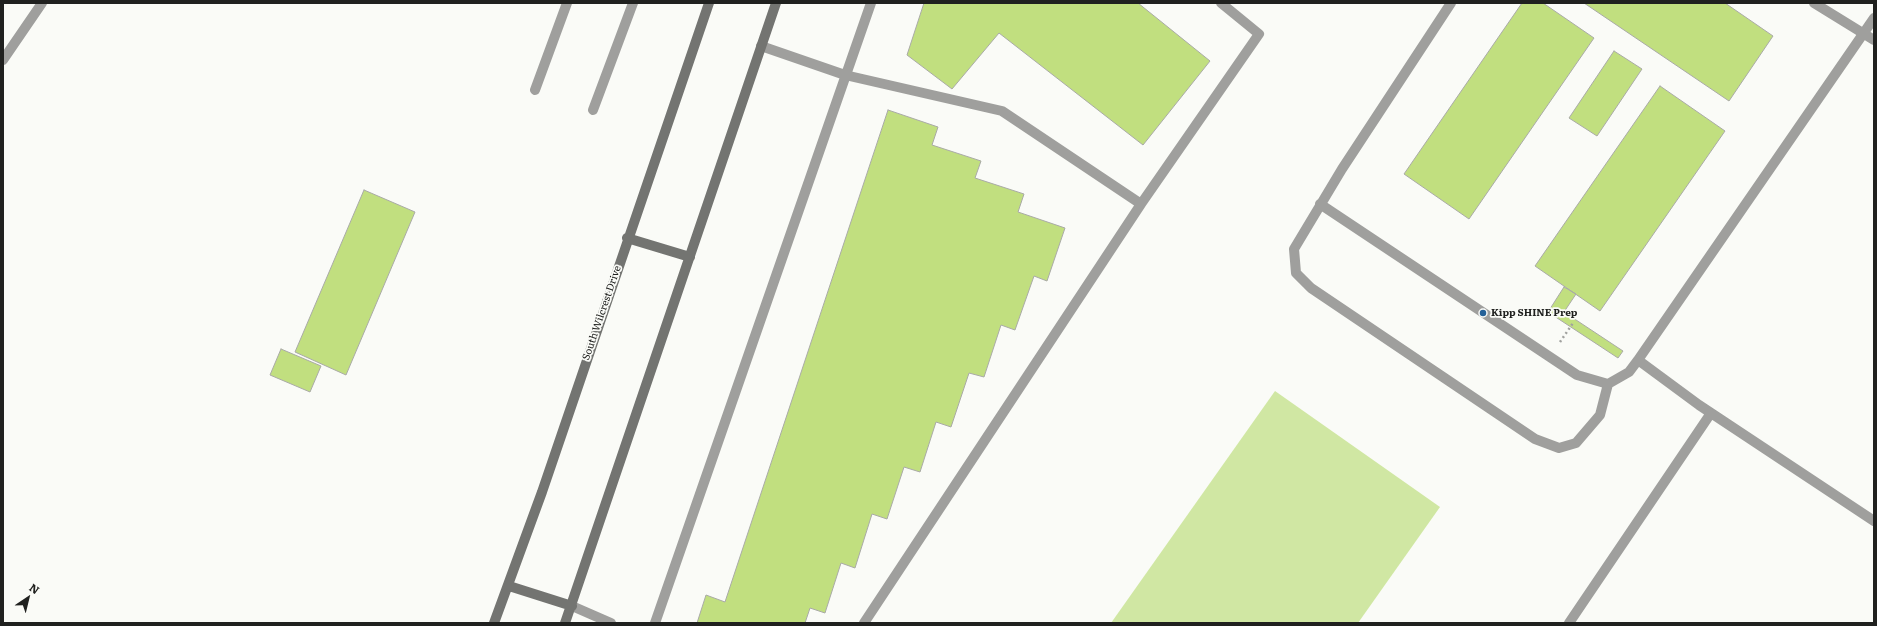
<!DOCTYPE html>
<html>
<head>
<meta charset="utf-8">
<style>
	body { margin:0 }
	#map { position:relative; width:1877px; height:626px; overflow:hidden; background:#fafbf7; font-family:Literata,serif }
	canvas { display:block }
	.frame { position:absolute; inset:0; border:4px solid #20211f; pointer-events:none }
	.north { position:absolute; left:8px; top:578px; width:40px; height:40px; -webkit-text-stroke:3px #fafbf7; paint-order:stroke; rotate:35deg; font-size:11px; font-weight:700; line-height:16px; text-align:center; color:#20211f }
	.north::after { content:''; display:block; margin:auto; width:14px; height:18px; background:#20211f; clip-path:polygon(50% 0,100% 100%,50% 72%,0 100%) }
</style>
</head>
<body>
<div id="map">
<canvas width="1877" height="626"></canvas>
<div class="frame"></div>
<div class="north">N</div>
</div>
<script>
const c = document.querySelector('canvas').getContext('2d');
c.lineJoin = 'round';
function paint(path, color) {
  c.fillStyle = color;
  c.fill(path, 'evenodd');
}
function shape(rows) {
  const path = new Path2D();
  for (const r of rows) {
    path.moveTo(r[0], r[1]);
    for (let i = 2; i < r.length; i += 2) path.lineTo(r[i], r[i + 1]);
  }
  return path;
}
function strokePath(path, color, width, dash) {
  c.strokeStyle = color;
  c.lineWidth = width;
  c.lineCap = dash ? 'butt' : 'round';
  c.setLineDash(dash || []);
  c.stroke(path);
}
function write(font, color, halo, rows, align = 'center') {
  c.font = font + ' Literata,serif';
  c.lineWidth = 3.5;
  c.setLineDash([]);
  c.textBaseline = 'middle';
  c.strokeStyle = halo;
  c.fillStyle = color;
  for (const [text, x, y, turn = 0] of rows) {
    c.save();
    c.translate(x, y);
    c.rotate((+turn || 0) * Math.PI / 180);
    c.textAlign = isNaN(turn) ? turn : align;
    if (halo) c.strokeText(text, 0, 0);
    c.fillText(text, 0, 0);
    c.restore();
  }
}
paint(shape([
	[1275,391,1440,507,1358,623,1111,623]
]), '#d0e7a3');
const building = shape([
	[924,3,1138,3,1210,61,1143,145,999,33,952,89,907,55,924,3],
	[1522,3,1543,3,1594,38,1469,219,1404,174,1522,3],
	[1584,3,1725,3,1773,36,1729,101,1584,3],
	[1614,51,1642,69,1597,136,1569,118,1614,51],
	[1660,86,1725,131,1600,311,1535,266,1660,86],
	[888,110,938,127,932,145,981,161,975,178,1024,194,1018,212,1065,228,1047,281,1034,276,1015,330,1001,325,984,377,969,373,951,427,936,422,920,472,904,467,887,519,872,514,855,568,841,563,825,613,810,608,805,623,697,623,706,595,725,602,888,110],
	[364,190,415,212,346,375,295,352,364,190],
	[1564,287,1576,294,1564,312,1623,351,1618,358,1548,312,1564,287],
	[281,349,321,366,310,392,270,375,281,349]
]);
paint(building, '#c1df7f');
strokePath(building, '#a9aaa6', 1);
strokePath(shape([
	[1560,342,1573,323]
]), '#a0a19e', 2.5, [2, 3]);
strokePath(shape([
	[1451,3,1342,169,1294,249,1296,273,1311,288,1535,439,1559,448,1576,443,1600,415,1608,384,1629,372,1638,360],
	[1814,3,1874,40],
	[1874,18,1638,360,1699,405,1874,521],
	[761,46,845,75,1002,111,1141,204],
	[535,90,567,3],
	[593,110,633,3],
	[1320,204,1577,375,1608,384],
	[572,606,611,623],
	[655,623,871,3],
	[864,623,1141,204,1259,34,1221,3],
	[1569,623,1711,413]
]), '#9f9f9d', 10);
strokePath(shape([
	[3,60,42,3]
]), '#9f9f9d', 10);
strokePath(shape([
	[627,238,690,257],
	[509,586,572,606],
	[494,623,542,492,709,3],
	[565,623,776,3]
]), '#737471', 10);
for (const [x, y, r, color] of [
	[1483,313,4,"#256198"]
]) {
  const dot = new Path2D();
  dot.arc(x, y, r, 0, 2 * Math.PI);
  c.fillStyle = color;
  c.fill(dot);
  strokePath(dot, '#fafbf7', 1.5);
}
write('10px', '#20211f', '#fafbf7', [
	["South Wilcrest Drive",602,313,-71]
]);
write('bold 10px', '#20211f', '#fafbf7', [
	["Kipp SHINE Prep",1491,313]
], 'left');
</script>
</body>
</html>
